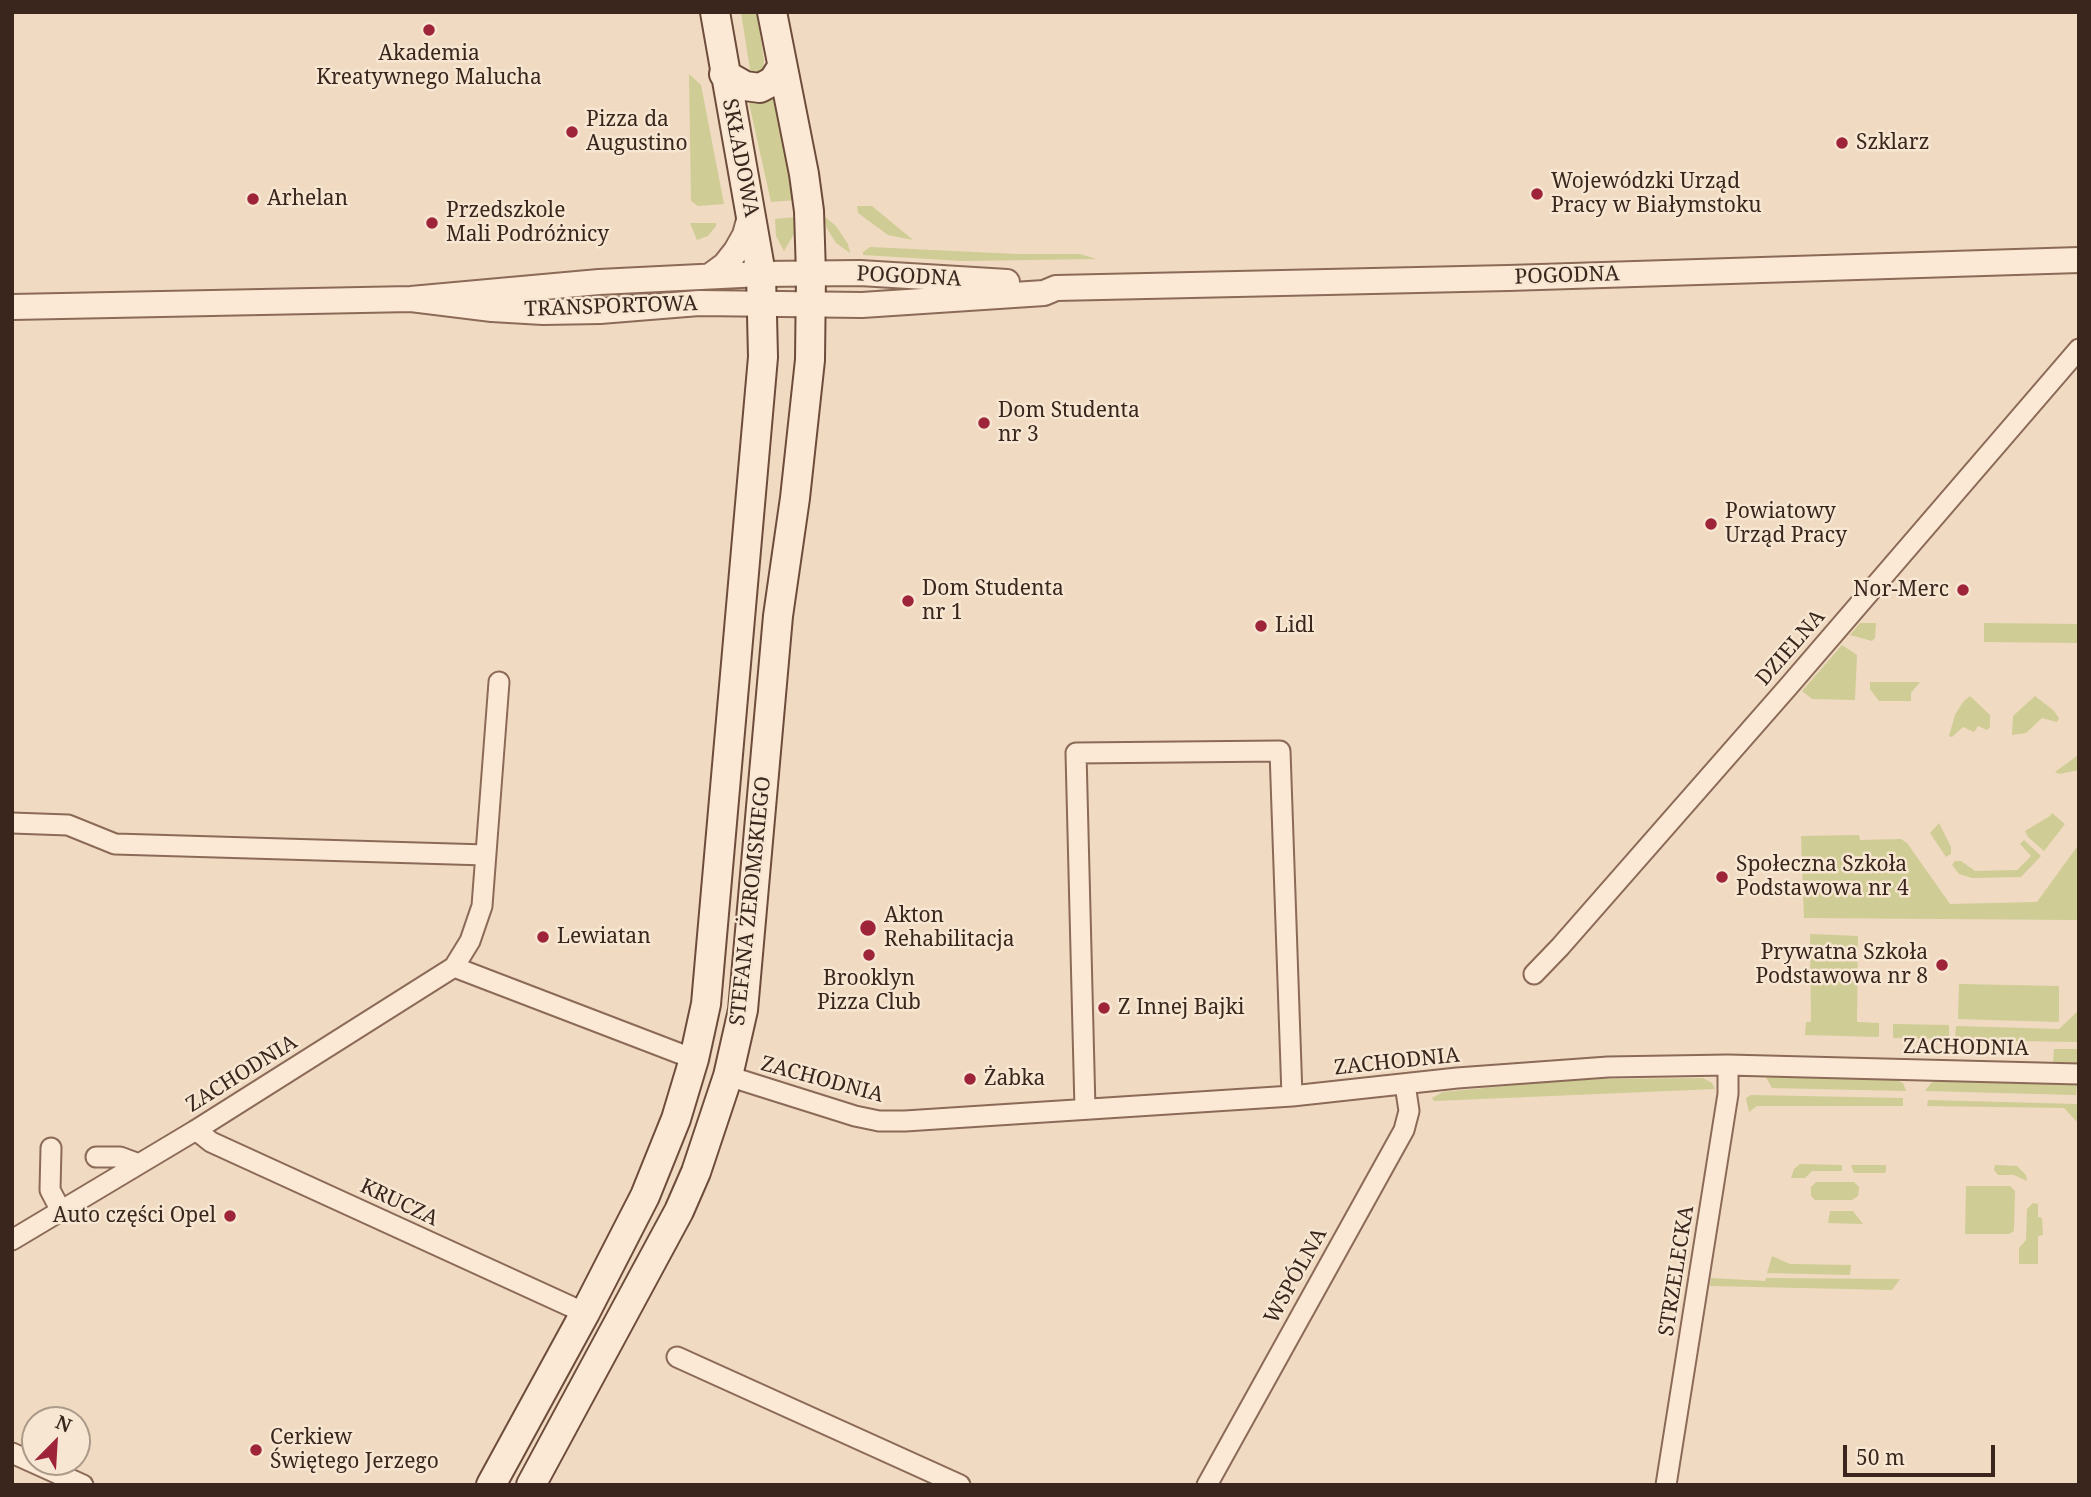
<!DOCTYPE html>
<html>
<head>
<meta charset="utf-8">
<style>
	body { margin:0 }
	#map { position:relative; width:2091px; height:1497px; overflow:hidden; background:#f0dac1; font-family:"Noto Serif",serif }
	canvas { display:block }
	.frame { position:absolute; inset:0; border:14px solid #3a261d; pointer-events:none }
	.north { position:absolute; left:21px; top:1406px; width:70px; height:70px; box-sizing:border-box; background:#f7e6d1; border:2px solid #ab9989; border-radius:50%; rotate:24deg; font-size:19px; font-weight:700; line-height:28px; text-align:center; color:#3a261d }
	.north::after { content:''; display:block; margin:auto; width:24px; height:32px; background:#9d2439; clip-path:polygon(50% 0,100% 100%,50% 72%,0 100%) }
	.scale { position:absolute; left:1843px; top:1445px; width:152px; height:32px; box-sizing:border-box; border:4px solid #3a261d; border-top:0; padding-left:9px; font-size:21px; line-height:24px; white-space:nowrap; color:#3a261d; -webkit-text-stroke:5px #f7e6d1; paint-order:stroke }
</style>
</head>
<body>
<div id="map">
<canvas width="2091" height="1497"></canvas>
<div class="frame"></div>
<div class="north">N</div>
<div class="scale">50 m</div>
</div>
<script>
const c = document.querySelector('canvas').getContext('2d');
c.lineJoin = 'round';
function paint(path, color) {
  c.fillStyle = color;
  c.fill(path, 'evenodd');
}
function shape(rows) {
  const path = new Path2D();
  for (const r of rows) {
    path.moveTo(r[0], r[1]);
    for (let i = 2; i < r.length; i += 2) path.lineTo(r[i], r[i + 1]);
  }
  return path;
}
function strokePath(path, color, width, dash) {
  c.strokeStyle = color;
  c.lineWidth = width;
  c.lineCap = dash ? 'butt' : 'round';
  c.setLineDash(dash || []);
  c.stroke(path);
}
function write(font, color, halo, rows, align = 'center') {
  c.font = font + ' "Noto Serif",serif';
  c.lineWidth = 5;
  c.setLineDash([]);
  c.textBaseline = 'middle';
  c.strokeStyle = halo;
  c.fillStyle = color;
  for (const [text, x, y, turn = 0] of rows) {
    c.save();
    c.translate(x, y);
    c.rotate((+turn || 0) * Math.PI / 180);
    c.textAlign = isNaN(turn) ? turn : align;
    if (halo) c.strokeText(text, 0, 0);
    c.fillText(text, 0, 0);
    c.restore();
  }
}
paint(shape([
	[741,12,757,12,764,61,762,73,755,76,750,70],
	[689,74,701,85,724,204,698,206,691,201],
	[775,91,797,200,771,202,749,103,762,100],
	[857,206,872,206,913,240,888,235,858,213],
	[824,216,836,226,848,244,850,253,836,243,826,227],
	[796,217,797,229,784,251,776,236,775,219],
	[690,223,716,223,716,226,708,236,697,240],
	[870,247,1017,254,1080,254,1096,259,962,261,863,255,863,252],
	[1860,623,1876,623,1875,638,1872,641,1850,635],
	[1984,623,2079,624,2079,643,1984,642],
	[1842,645,1857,655,1855,700,1812,699,1802,691],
	[1870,682,1920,682,1911,693,1911,701,1879,701,1870,689],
	[1970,696,1990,715,1990,727,1987,730,1978,726,1974,732,1963,727,1952,737,1949,736,1955,715,1963,702],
	[2035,696,2053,710,2059,718,2057,722,2042,718,2026,733,2012,735,2013,716],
	[2077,756,2079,770,2059,774,2055,772],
	[2052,813,2065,824,2044,851,2028,837,2025,831,2050,816],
	[1939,823,1951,847,1951,854,1946,857,1930,833],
	[1859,835,1860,840,1901,839,1907,843,1950,904,2037,902,2079,844,2079,920,1804,918,1801,836],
	[2024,840,2041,856,2021,877,1972,878,1959,874,1952,865,1955,861,1961,861,1975,871,2017,870,2031,856,2020,844],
	[1810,934,1858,936,1857,1022,1879,1023,1879,1037,1805,1035,1806,1022,1811,1022],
	[1959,984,2059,986,2059,1022,1958,1019],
	[2079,1010,2079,1042,1955,1040,1956,1026,2059,1029],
	[1893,1024,1949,1025,1949,1039,1893,1038],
	[2054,1049,2079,1049,2078,1064,2053,1064],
	[1764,1074,1895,1079,1903,1083,1906,1091,1772,1088],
	[1703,1078,1712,1083,1715,1089,1434,1101,1432,1098,1443,1092,1536,1083,1600,1079],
	[1940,1079,2077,1082,2076,1095,1925,1091,1931,1083],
	[1751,1095,1903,1098,1903,1106,1757,1106,1749,1112,1746,1098],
	[1928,1100,2077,1104,2079,1105,2079,1124,2064,1108,1927,1106],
	[1800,1164,1842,1165,1842,1171,1812,1171,1805,1178,1791,1178,1794,1169],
	[1851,1165,1886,1165,1886,1170,1885,1173,1854,1173],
	[1995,1165,2017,1166,2026,1175,2027,1181,2014,1175,1998,1175,1994,1170],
	[1816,1182,1854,1182,1859,1187,1858,1196,1852,1200,1815,1200,1811,1196,1811,1187],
	[1966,1186,2010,1186,2015,1191,2014,1231,2009,1234,1965,1234],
	[2033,1203,2038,1204,2038,1217,2042,1218,2043,1235,2038,1236,2038,1264,2019,1264,2019,1248,2026,1240,2027,1209],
	[1830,1211,1853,1211,1863,1224,1828,1223],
	[1772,1256,1790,1264,1851,1265,1850,1275,1767,1273],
	[1711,1278,1765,1281,1766,1278,1900,1279,1892,1290,1710,1286]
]), '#cfcc95');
const minor = shape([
	[12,823,68,825,115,844,486,855],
	[454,967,470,941,482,906,499,682],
	[1534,974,1560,947,1788,687,2079,349],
	[728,1076,855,1116,879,1121,905,1121,1292,1096,1457,1078,1608,1067,1728,1065,2079,1074],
	[1085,1109,1076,753,1280,751,1292,1096],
	[196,1130,211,1142,585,1313],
	[51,1148,50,1190,61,1211],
	[96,1157,120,1157,139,1164],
	[12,1240,196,1130,454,967,694,1059],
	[677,1357,960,1485],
	[12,1453,83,1485],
	[1207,1485,1404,1130,1409,1111,1405,1084],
	[1666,1485,1728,1094,1728,1065]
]);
const tertiary = shape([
	[710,276,725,265,736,251,745,235,751,213],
	[411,299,492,309,543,312,600,311,699,303,862,305,1044,293,1056,288,1508,278,2079,260],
	[12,307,411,299,599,282,761,274,860,273,1007,282]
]);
const secondary = shape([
	[724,74,745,86,760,88,773,81,782,67],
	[491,1485,585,1313,645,1196,676,1119,694,1059,706,1004,763,357,761,274,715,12],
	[531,1485,679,1211,696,1172,728,1076,743,1010,778,616,795,498,810,360,811,274,809,211,804,174,772,12]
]);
strokePath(minor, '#8b6a58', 23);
strokePath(tertiary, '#8b6a58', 28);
strokePath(secondary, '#6d4c3b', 32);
strokePath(minor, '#fbe9d5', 19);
strokePath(tertiary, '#fbe9d5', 24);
strokePath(secondary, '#fbe9d5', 28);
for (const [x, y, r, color] of [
	[429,30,7,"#9d2439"],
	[572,132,7,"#9d2439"],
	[1842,143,7,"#9d2439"],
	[1537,194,7,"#9d2439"],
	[253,199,7,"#9d2439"],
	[432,223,7,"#9d2439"],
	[984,423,7,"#9d2439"],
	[1711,524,7,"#9d2439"],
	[1963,590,7,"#9d2439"],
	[908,601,7,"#9d2439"],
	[1261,626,7,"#9d2439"],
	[1722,877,7,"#9d2439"],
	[868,928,9,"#9d2439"],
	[543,937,7,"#9d2439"],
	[869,955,7,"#9d2439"],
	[1942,965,7,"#9d2439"],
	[1104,1008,7,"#9d2439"],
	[970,1079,7,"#9d2439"],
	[230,1216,7,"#9d2439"],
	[256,1450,7,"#9d2439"]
]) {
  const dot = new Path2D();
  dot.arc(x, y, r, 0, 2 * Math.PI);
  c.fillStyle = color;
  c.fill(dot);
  strokePath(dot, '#f7e6d1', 2.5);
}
write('21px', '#3a261d', '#f7e6d1', [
	["Akademia",429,54,"center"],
	["Kreatywnego Malucha",429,78,"center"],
	["Pizza da",586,120],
	["Augustino",586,144],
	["Szklarz",1856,143],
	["Wojewódzki Urząd",1551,182],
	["Pracy w Białymstoku",1551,206],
	["Arhelan",267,199],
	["Przedszkole",446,211],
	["Mali Podróżnicy",446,235],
	["Dom Studenta",998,411],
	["nr 3",998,435],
	["Powiatowy",1725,512],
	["Urząd Pracy",1725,536],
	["Dom Studenta",922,589],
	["nr 1",922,613],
	["Nor-Merc",1949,590,"right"],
	["Lidl",1275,626],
	["Społeczna Szkoła",1736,865],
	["Podstawowa nr 4",1736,889],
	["Akton",884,916],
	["Rehabilitacja",884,940],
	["Lewiatan",557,937],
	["Prywatna Szkoła",1928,953,"right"],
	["Podstawowa nr 8",1928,977,"right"],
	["Brooklyn",869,979,"center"],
	["Pizza Club",869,1003,"center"],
	["Z Innej Bajki",1118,1008],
	["Żabka",984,1079],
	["Auto części Opel",216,1216,"right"],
	["Cerkiew",270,1438],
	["Świętego Jerzego",270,1462]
], 'left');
write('21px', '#3a261d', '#f7e6d1', [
	["SKŁADOWA",740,158,79],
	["POGODNA",1567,276,-2],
	["POGODNA",909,277,3],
	["TRANSPORTOWA",611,307,-2],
	["DZIELNA",1791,648,-49],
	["STEFANA ŻEROMSKIEGO",751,901,-84],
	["ZACHODNIA",1966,1048,1],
	["ZACHODNIA",1397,1062,-6],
	["ZACHODNIA",242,1074,-32],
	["ZACHODNIA",822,1080,15],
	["KRUCZA",399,1203,25],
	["STRZELECKA",1677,1271,-81],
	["WSPÓLNA",1296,1276,-61]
]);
</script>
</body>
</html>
